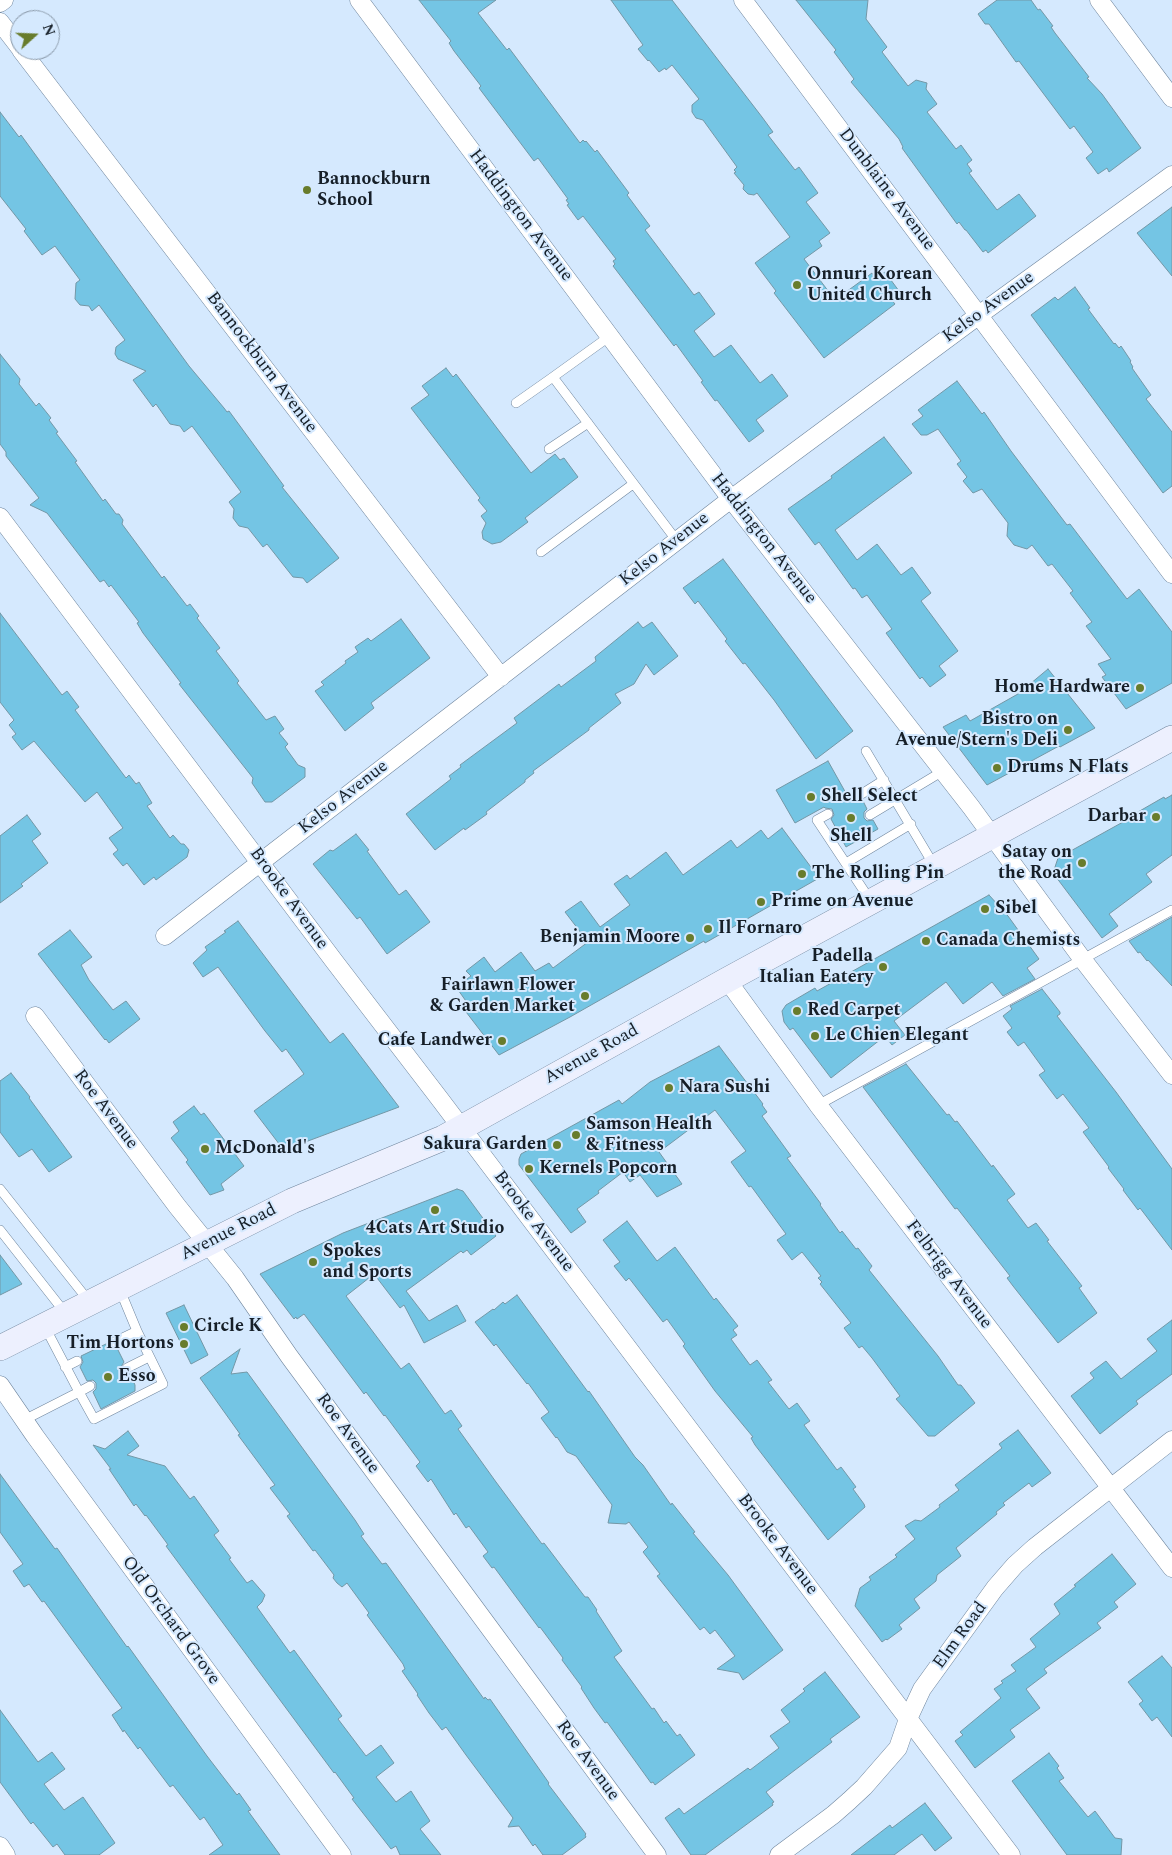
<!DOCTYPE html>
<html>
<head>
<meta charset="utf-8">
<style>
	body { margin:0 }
	#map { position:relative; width:1172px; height:1855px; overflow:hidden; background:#d5e9fe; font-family:Spectral,serif }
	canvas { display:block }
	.north { position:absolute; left:10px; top:10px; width:50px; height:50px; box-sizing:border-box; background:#d5e9fe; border:1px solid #8998a8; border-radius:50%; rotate:70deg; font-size:14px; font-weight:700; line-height:20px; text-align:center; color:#161f28 }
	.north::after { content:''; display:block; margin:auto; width:18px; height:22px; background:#687c2c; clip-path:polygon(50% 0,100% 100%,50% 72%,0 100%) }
</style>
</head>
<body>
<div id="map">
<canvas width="1172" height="1855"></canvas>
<div class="north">N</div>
</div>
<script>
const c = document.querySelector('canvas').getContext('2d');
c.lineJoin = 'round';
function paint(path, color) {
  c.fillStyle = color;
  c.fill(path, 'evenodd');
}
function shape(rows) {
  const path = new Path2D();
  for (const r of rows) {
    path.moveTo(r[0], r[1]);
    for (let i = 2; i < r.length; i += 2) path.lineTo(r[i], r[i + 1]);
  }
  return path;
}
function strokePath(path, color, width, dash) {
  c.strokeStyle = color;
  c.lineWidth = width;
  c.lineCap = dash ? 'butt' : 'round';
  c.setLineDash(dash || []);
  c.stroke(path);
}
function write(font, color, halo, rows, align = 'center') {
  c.font = font + ' Spectral,serif';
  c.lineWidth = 4;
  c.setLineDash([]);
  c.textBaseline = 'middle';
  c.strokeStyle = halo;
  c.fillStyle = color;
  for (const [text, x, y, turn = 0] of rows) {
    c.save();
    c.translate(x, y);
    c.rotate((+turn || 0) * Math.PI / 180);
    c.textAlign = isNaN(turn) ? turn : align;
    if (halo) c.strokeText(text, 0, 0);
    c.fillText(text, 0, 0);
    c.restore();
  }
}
const building = shape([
	[419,0,496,0,478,13,507,50,509,48,580,143,583,140,585,142,586,141,595,152,597,150,629,193,627,195,650,226,645,230,694,295,699,292,715,314,694,331,714,357,731,345,760,383,772,374,788,396,756,420,764,431,749,442,717,400,715,401,701,382,703,381,692,366,676,344,674,346,613,266,615,264,613,261,616,259,583,216,578,220,567,205,569,204,566,200,568,199,538,158,534,161,479,88,481,86,454,51,449,43,451,41,419,0],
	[611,0,672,0,762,117,773,132,768,135,795,170,799,167,818,193,806,202,830,233,819,241,822,246,804,259,835,300,872,273,876,279,885,272,899,291,890,298,895,304,824,358,774,293,776,291,755,263,790,237,757,193,754,195,748,194,743,189,744,185,734,173,736,172,734,170,737,167,703,120,696,118,692,112,692,105,699,99,672,65,666,70,665,68,659,72,649,60,648,61,638,49,643,45,611,0],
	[796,0,868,0,866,19,887,47,882,52,908,86,916,80,927,83,926,89,937,104,927,112,956,149,961,145,972,160,967,164,972,171,969,173,997,210,1019,194,1036,216,988,253,986,250,983,252,966,230,965,230,959,222,957,224,902,148,903,147,899,139,851,82,854,79,834,52,836,50,796,0],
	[997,0,1031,0,1038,10,1040,9,1053,26,1051,27,1055,33,1089,77,1087,78,1102,94,1141,148,1109,172,1107,168,1098,174,1086,158,1093,152,1074,126,1070,129,1019,61,1016,62,989,24,985,24,978,14,997,0],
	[0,112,19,137,21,135,189,366,224,408,227,412,229,411,284,486,282,487,339,558,307,583,303,578,293,577,267,544,263,547,248,528,239,526,233,518,234,509,229,502,241,492,192,426,184,432,180,426,170,424,156,404,153,407,133,380,146,371,118,359,115,354,116,347,125,340,99,305,92,311,89,306,80,305,75,299,76,283,80,280,55,246,42,255,24,231,26,229,0,196,0,112],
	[1172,207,1172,276,1137,233,1172,207],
	[1075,287,1090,308,1088,309,1114,344,1115,343,1119,348,1121,346,1131,361,1130,362,1133,367,1132,368,1151,395,1146,399,1172,432,1172,486,1163,493,1031,315,1055,297,1058,300,1075,287],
	[0,354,20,379,19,384,36,406,39,403,51,418,49,420,58,432,56,433,77,461,75,462,103,501,105,499,116,514,119,514,123,520,122,524,162,578,164,576,187,606,190,604,199,616,197,618,220,648,216,651,239,681,237,683,266,720,275,716,284,729,279,733,288,744,285,747,298,765,305,768,305,777,272,802,265,802,252,783,253,778,179,684,181,683,143,633,137,623,139,622,111,585,109,587,104,580,100,582,47,513,30,505,39,498,6,456,6,452,0,444,0,354],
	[446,368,453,377,456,374,531,473,555,454,560,460,564,458,578,477,525,518,528,522,501,542,492,544,483,539,482,532,486,523,481,516,487,511,478,500,480,498,411,408,429,395,422,386,446,368],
	[957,381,982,414,984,412,1011,451,1067,525,1070,524,1127,599,1139,589,1172,632,1172,683,1126,709,1102,677,1106,675,1098,664,1111,659,1086,626,1092,622,1070,593,1073,591,1052,564,1048,566,1032,545,1027,549,1014,545,1007,536,1008,523,982,489,973,493,963,481,967,477,957,464,961,461,938,429,927,435,921,435,912,424,923,416,918,410,957,381],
	[884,437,912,473,835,530,857,560,877,544,901,575,912,567,931,593,921,601,958,651,939,666,946,675,930,687,922,677,920,679,886,633,892,629,867,595,862,598,855,588,853,589,819,542,815,545,788,509,832,478,831,476,884,437],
	[723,559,853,731,816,759,774,700,745,663,743,664,725,641,727,639,698,601,695,604,683,588,723,559],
	[0,613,62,695,67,691,79,707,75,710,126,778,129,775,136,784,139,782,152,803,147,806,170,838,173,835,181,844,184,844,189,850,187,857,156,880,154,877,144,885,127,863,123,866,113,854,118,850,109,838,123,828,97,792,85,802,34,741,22,750,12,737,16,734,9,725,14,720,0,702,0,613],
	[401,619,430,658,371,703,374,708,345,731,315,691,324,685,321,682,346,663,345,661,358,652,355,647,368,638,371,641,401,619],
	[638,622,643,628,652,622,678,656,654,675,646,664,634,684,615,694,621,703,589,728,589,730,533,771,534,773,525,780,525,782,486,812,487,814,465,830,464,828,435,850,406,814,451,779,449,776,461,767,460,765,517,723,514,718,559,684,561,687,596,661,595,657,638,622],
	[1048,669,1095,728,1060,747,1059,746,987,785,943,727,966,715,970,721,1025,690,1024,689,1048,669],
	[828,761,847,795,857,789,854,793,854,798,858,801,863,801,867,809,864,812,864,818,867,821,873,820,878,829,846,847,831,819,834,815,832,809,825,808,824,807,795,823,776,790,828,761],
	[1172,795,1172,855,1146,874,1152,882,1109,914,1118,926,1102,938,1053,873,1058,858,1132,817,1131,816,1164,797,1165,799,1172,795],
	[27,815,41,834,32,841,48,863,21,884,23,886,0,903,0,836,27,815],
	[782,828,819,878,705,943,704,941,570,1017,499,1055,463,1008,468,1004,456,987,471,976,466,971,484,957,495,972,521,952,535,971,549,963,553,968,588,942,565,912,581,901,600,927,630,905,614,884,627,875,630,879,666,852,683,875,731,840,737,848,761,830,768,839,782,828],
	[356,834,369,850,367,851,399,895,406,890,430,922,387,954,360,917,357,919,313,864,330,850,333,851,356,834],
	[989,895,1008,916,1039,959,1027,968,1035,979,1003,996,992,982,963,1004,946,982,894,1021,905,1035,892,1045,885,1036,831,1078,793,1028,790,1030,784,1022,782,1011,786,1005,815,988,817,991,989,895],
	[1172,917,1172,986,1148,960,1147,961,1140,952,1138,953,1129,941,1172,917],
	[238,921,330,1043,343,1033,399,1107,308,1141,286,1153,254,1111,304,1074,286,1049,282,1052,265,1031,218,967,203,977,193,963,207,950,205,947,226,932,224,931,238,921],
	[70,930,92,957,81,965,89,980,113,1010,126,1001,140,1019,109,1043,106,1039,105,1040,38,954,70,930],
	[1042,989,1060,1012,1060,1014,1057,1016,1116,1092,1172,1169,1172,1250,1140,1208,1138,1210,1123,1190,1124,1189,1108,1168,1109,1167,1083,1132,1089,1128,1063,1094,1057,1099,1039,1075,1045,1071,1024,1042,1018,1046,1007,1032,1012,1028,1003,1016,1012,1009,1010,1006,1042,989],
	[719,1046,763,1104,762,1105,767,1112,762,1116,791,1156,787,1158,821,1204,820,1205,840,1233,842,1231,856,1249,858,1248,872,1266,869,1270,938,1356,958,1385,961,1385,975,1403,935,1436,928,1436,904,1408,896,1399,900,1396,872,1358,862,1346,859,1348,844,1328,851,1323,820,1284,822,1282,818,1278,821,1276,802,1252,792,1260,777,1240,786,1234,751,1186,749,1187,731,1162,746,1151,715,1110,659,1152,682,1184,657,1197,640,1175,630,1182,623,1172,598,1191,599,1193,577,1209,586,1222,571,1233,519,1165,519,1159,521,1154,619,1100,622,1104,650,1082,719,1046],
	[906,1064,947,1115,949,1114,955,1122,957,1121,992,1167,993,1165,1015,1194,1007,1200,1028,1228,1036,1223,1049,1240,1047,1241,1082,1286,1079,1288,1097,1313,1058,1343,1013,1286,1007,1278,1010,1276,957,1208,955,1209,863,1087,906,1064],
	[11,1073,30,1097,29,1098,72,1157,49,1172,32,1149,19,1157,0,1132,0,1081,11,1073],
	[194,1106,201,1115,204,1113,244,1166,221,1184,224,1190,210,1195,186,1162,188,1160,171,1138,179,1131,173,1122,194,1106],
	[457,1189,463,1191,496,1236,471,1255,467,1250,463,1253,461,1251,406,1291,429,1321,457,1305,466,1321,424,1343,404,1305,400,1308,374,1274,346,1296,401,1369,409,1363,445,1414,451,1410,462,1426,458,1429,496,1482,542,1544,544,1543,585,1597,588,1597,597,1610,596,1611,622,1651,614,1657,652,1709,654,1708,664,1723,666,1721,677,1736,680,1734,695,1755,655,1785,653,1782,651,1783,607,1722,605,1723,594,1708,581,1688,582,1687,562,1660,563,1658,540,1627,539,1628,494,1567,492,1568,483,1556,488,1552,469,1526,466,1528,456,1513,454,1515,431,1479,428,1482,416,1466,420,1462,385,1415,384,1416,366,1392,364,1394,304,1314,297,1319,296,1317,294,1319,260,1274,343,1233,457,1189],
	[627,1221,657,1261,675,1247,714,1300,716,1298,738,1326,733,1330,737,1335,731,1339,750,1365,757,1360,772,1380,768,1382,789,1409,797,1403,810,1421,804,1425,837,1470,841,1467,856,1487,853,1489,864,1504,865,1507,828,1540,755,1445,751,1438,753,1437,715,1391,683,1346,685,1344,667,1319,663,1322,629,1278,626,1281,614,1266,620,1262,603,1240,627,1221],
	[0,1255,22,1284,0,1295,0,1255],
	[517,1295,588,1392,589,1391,635,1457,643,1465,671,1505,672,1503,695,1532,693,1533,728,1575,783,1650,743,1680,739,1673,717,1669,735,1656,715,1630,710,1634,704,1627,700,1630,657,1576,660,1574,643,1552,648,1547,629,1522,626,1524,608,1523,612,1505,576,1456,567,1452,557,1437,556,1438,541,1418,549,1412,528,1383,527,1384,496,1344,494,1346,475,1322,493,1309,494,1310,503,1302,505,1304,517,1295],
	[184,1305,208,1355,191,1364,166,1313,184,1305],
	[1172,1320,1172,1374,1136,1401,1138,1404,1100,1434,1071,1396,1094,1378,1090,1373,1106,1361,1121,1379,1157,1351,1147,1339,1172,1320],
	[108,1343,111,1347,117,1348,124,1362,122,1365,121,1370,124,1373,130,1374,135,1385,135,1391,101,1409,93,1392,96,1389,96,1383,93,1380,87,1381,80,1367,83,1362,81,1356,108,1343],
	[240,1349,231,1374,247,1372,355,1520,364,1534,361,1536,382,1564,386,1563,484,1699,485,1697,488,1700,490,1699,549,1783,548,1784,586,1834,585,1835,586,1837,562,1855,543,1855,535,1844,533,1846,519,1826,508,1827,513,1818,466,1755,446,1727,442,1730,429,1713,417,1695,418,1694,402,1671,405,1669,403,1664,367,1615,369,1613,347,1583,342,1587,337,1583,333,1578,334,1575,315,1550,313,1551,287,1516,290,1514,270,1488,275,1485,238,1435,240,1434,200,1378,240,1349],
	[1018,1430,1051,1473,1032,1487,1029,1483,1003,1503,1005,1505,996,1512,997,1514,956,1548,961,1556,937,1575,936,1581,914,1599,920,1608,899,1625,902,1629,887,1640,886,1639,882,1642,855,1606,860,1588,871,1580,869,1577,897,1557,895,1555,915,1539,905,1526,915,1520,921,1521,940,1507,939,1505,959,1490,955,1485,1002,1448,999,1444,1018,1430],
	[128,1431,139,1446,127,1455,165,1466,190,1499,194,1496,219,1531,214,1535,231,1558,229,1559,247,1583,252,1580,265,1595,262,1602,257,1607,290,1653,294,1650,342,1716,338,1719,366,1756,381,1745,394,1763,376,1777,396,1802,411,1791,430,1821,420,1829,441,1855,400,1855,396,1846,391,1849,352,1799,354,1798,335,1772,334,1773,166,1546,168,1545,166,1542,146,1515,145,1516,136,1504,134,1506,109,1469,111,1469,93,1445,105,1449,128,1431],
	[0,1474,55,1549,57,1548,107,1619,127,1647,128,1646,207,1756,237,1795,239,1793,251,1810,248,1811,280,1855,209,1855,223,1845,204,1817,200,1820,173,1785,170,1787,140,1747,138,1749,124,1730,123,1732,112,1715,122,1708,44,1601,42,1602,29,1584,24,1587,13,1571,23,1564,0,1532,0,1474],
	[1112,1554,1136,1584,1114,1602,1118,1607,1097,1623,1101,1628,1044,1669,1047,1673,1026,1689,1040,1708,1010,1730,1015,1737,975,1768,955,1741,963,1735,960,1732,1001,1698,994,1689,1003,1683,1001,1681,1016,1671,1011,1665,1036,1647,1030,1639,1060,1614,1054,1604,1076,1586,1074,1585,1112,1554],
	[1162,1656,1172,1668,1172,1737,1157,1717,1152,1721,1139,1704,1143,1701,1128,1682,1162,1656],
	[825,1672,860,1717,830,1739,832,1742,766,1792,774,1802,772,1803,773,1805,705,1855,691,1855,665,1818,679,1808,684,1814,748,1768,750,1770,779,1748,770,1736,790,1722,781,1710,805,1691,803,1689,825,1672],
	[0,1710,38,1762,52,1752,65,1769,44,1784,64,1810,83,1797,115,1843,99,1855,65,1855,57,1844,53,1847,33,1822,31,1824,0,1782,0,1710],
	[1049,1753,1059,1766,1057,1768,1064,1778,1059,1781,1088,1817,1095,1811,1115,1838,1122,1839,1121,1855,1067,1855,1012,1781,1049,1753],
	[925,1803,952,1838,935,1851,922,1834,894,1855,851,1855,890,1825,892,1828,925,1803]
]);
paint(building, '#74c5e4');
strokePath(building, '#7397a6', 1);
const lane = shape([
	[610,336,553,377,677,541],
	[516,403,553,377],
	[549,449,588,423],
	[541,552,633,484],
	[866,751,935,867],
	[860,795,884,780],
	[828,814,817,820,870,900],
	[870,815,943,771],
	[846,863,911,824],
	[818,1105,1172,910],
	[0,1189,88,1300],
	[0,1230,66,1314],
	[120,1290,137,1331],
	[65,1367,77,1361],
	[127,1368,149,1357],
	[90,1386,79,1392,94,1419,163,1384,137,1331,114,1342],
	[24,1420,79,1392,45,1327]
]);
const street = shape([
	[359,0,731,499,971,807,1083,960,1172,1075],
	[743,0,1172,574],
	[1099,0,1172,98],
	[0,3,4,0],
	[0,22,20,48],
	[21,50,501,677],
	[0,517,334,961,439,1098,1011,1855],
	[165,936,731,499,979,315,1172,175],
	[727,980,818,1105,1172,1568],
	[35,1016,177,1206,235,1278,289,1356,657,1855],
	[0,1385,35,1436,342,1855],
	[0,1846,6,1855],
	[779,1855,833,1815,849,1801,864,1787,898,1748,908,1719,922,1689,995,1588,1015,1565,1035,1547,1172,1440]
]);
const secondary = shape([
	[0,1348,292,1201,443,1138,461,1128,727,980,1172,738]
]);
strokePath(lane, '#6f859d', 10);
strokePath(street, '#6f859d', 19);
strokePath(secondary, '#6f859d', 26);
strokePath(lane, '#fff', 9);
strokePath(street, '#fff', 18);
strokePath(secondary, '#edf0fe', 25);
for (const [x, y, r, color] of [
	[307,190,5,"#687c2c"],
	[797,285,5,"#687c2c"],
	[1140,688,5,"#687c2c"],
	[1068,730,5,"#687c2c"],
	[997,768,5,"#687c2c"],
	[811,797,5,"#687c2c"],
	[1156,817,5,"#687c2c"],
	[851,818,5,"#687c2c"],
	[1082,863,5,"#687c2c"],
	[802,874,5,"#687c2c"],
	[761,902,5,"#687c2c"],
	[985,909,5,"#687c2c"],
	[708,929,5,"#687c2c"],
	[690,938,5,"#687c2c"],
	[926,941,5,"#687c2c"],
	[883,967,5,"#687c2c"],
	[585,996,5,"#687c2c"],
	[797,1011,5,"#687c2c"],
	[815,1036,5,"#687c2c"],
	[502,1041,5,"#687c2c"],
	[669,1088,5,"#687c2c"],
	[576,1135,5,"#687c2c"],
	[557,1145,5,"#687c2c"],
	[205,1149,5,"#687c2c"],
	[529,1169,5,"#687c2c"],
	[435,1210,5,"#687c2c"],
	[313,1262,5,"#687c2c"],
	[184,1327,5,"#687c2c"],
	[184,1344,5,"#687c2c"],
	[108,1377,5,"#687c2c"]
]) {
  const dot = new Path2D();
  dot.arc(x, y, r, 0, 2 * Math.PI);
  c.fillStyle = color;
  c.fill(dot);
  strokePath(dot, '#d5e9fe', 2);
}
write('bold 18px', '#161f28', '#d5e9fe', [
	["Bannockburn",317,180],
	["School",317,201],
	["Onnuri Korean",807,275],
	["United Church",807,296],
	["Home Hardware",1130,688,"right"],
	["Bistro on",1058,720,"right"],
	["Avenue/Stern's Deli",1058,741,"right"],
	["Drums N Flats",1007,768],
	["Shell Select",821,797],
	["Darbar",1146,817,"right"],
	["Shell",851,837,"center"],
	["Satay on",1072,853,"right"],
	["the Road",1072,874,"right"],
	["The Rolling Pin",812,874],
	["Prime on Avenue",771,902],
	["Sibel",995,909],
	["Il Fornaro",718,929],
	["Benjamin Moore",680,938,"right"],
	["Canada Chemists",936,941],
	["Padella",873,957,"right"],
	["Italian Eatery",873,978,"right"],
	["Fairlawn Flower",575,986,"right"],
	["& Garden Market",575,1007,"right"],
	["Red Carpet",807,1011],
	["Le Chien Elegant",825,1036],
	["Cafe Landwer",492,1041,"right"],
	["Nara Sushi",679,1088],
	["Samson Health",586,1125],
	["& Fitness",586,1146],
	["Sakura Garden",547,1145,"right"],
	["McDonald's",215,1149],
	["Kernels Popcorn",539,1169],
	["4Cats Art Studio",435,1229,"center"],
	["Spokes",323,1252],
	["and Sports",323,1273],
	["Circle K",194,1327],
	["Tim Hortons",174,1344,"right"],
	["Esso",118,1377]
], 'left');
write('18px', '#161f28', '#d5e9fe', [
	["Dunblaine Avenue",886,190,53],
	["Haddington Avenue",520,216,53],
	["Kelso Avenue",989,308,-36],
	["Bannockburn Avenue",261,363,53],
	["Haddington Avenue",763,539,52],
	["Kelso Avenue",665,550,-38],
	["Kelso Avenue",344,798,-38],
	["Brooke Avenue",288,899,54],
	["Avenue Road",592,1055,-29],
	["Roe Avenue",105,1110,53],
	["Brooke Avenue",533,1222,53],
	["Avenue Road",229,1233,-27],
	["Felbrigg Avenue",948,1275,53],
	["Roe Avenue",347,1434,54],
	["Brooke Avenue",777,1545,53],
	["Old Orchard Grove",170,1621,54],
	["Elm Road",961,1636,-54],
	["Roe Avenue",587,1761,54]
]);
</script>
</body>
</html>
